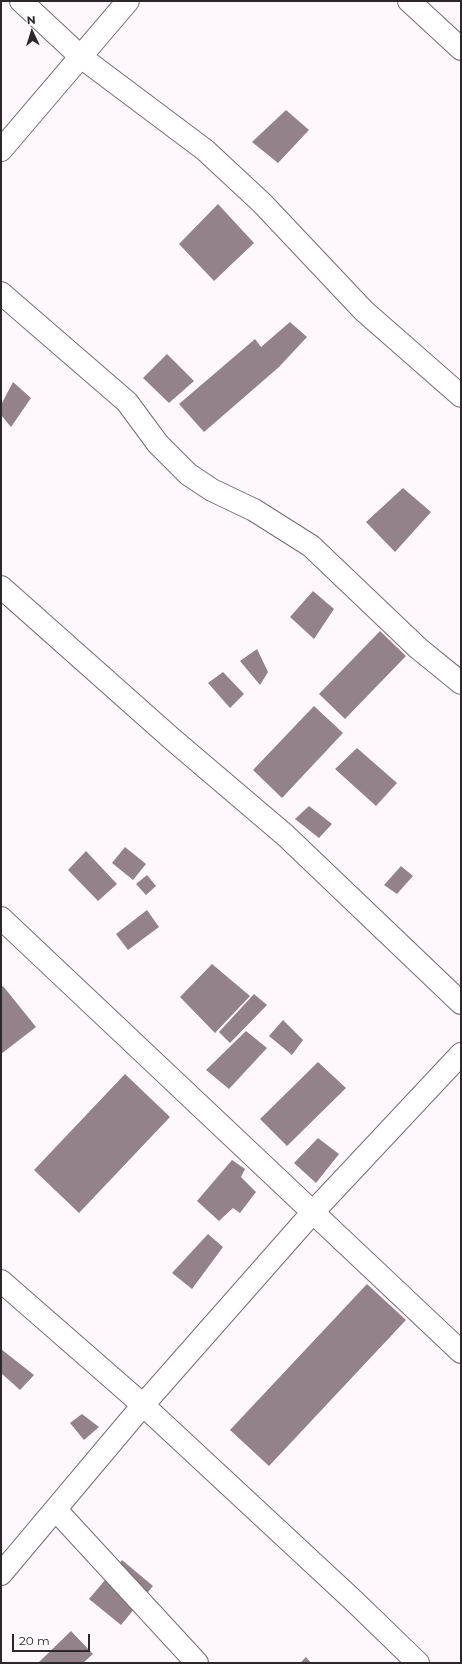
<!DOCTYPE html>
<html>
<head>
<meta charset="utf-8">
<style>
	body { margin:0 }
	#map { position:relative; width:462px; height:1664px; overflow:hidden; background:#fef8fd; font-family:Montserrat,sans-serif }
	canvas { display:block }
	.frame { position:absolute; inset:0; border:2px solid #2c272b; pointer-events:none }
	.north { position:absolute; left:12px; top:12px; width:40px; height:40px; -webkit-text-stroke:3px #fff; paint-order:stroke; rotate:356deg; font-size:11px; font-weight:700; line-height:16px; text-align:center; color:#2c272b }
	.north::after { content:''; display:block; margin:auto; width:14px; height:18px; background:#2c272b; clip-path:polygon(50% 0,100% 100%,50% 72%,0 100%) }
	.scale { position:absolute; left:12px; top:1634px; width:78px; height:18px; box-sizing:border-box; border:2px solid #2c272b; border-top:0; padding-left:5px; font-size:12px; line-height:14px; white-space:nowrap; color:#2c272b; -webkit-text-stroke:3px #fff; paint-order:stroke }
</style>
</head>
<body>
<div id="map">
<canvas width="462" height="1664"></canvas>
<div class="frame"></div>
<div class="north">N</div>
<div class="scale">20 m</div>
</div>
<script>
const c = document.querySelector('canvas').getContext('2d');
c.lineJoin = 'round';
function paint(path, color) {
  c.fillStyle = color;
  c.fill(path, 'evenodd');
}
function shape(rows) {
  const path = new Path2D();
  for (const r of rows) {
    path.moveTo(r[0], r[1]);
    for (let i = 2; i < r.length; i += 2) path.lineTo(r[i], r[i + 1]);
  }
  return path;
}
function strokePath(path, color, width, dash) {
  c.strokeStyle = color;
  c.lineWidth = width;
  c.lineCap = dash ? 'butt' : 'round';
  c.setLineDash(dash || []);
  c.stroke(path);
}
paint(shape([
	[286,110,309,130,278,163,252,142],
	[218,204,254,243,214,281,179,244],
	[290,322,307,337,279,367,204,432,179,404,255,339,261,347],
	[167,354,194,381,169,403,143,378],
	[13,382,31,398,11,427,1,415,1,405],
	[403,488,431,512,395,552,366,522],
	[313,591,334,609,314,639,290,617],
	[380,631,406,656,345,719,319,694],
	[257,649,268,672,260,685,240,661],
	[223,672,244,694,230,708,208,683],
	[314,706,343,733,282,798,253,770],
	[357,748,397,783,376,806,335,769],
	[309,806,332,824,319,838,295,819],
	[125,847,146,864,133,880,112,863],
	[86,851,117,884,98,901,68,870],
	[401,866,413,876,397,894,384,885],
	[147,875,156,886,146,895,136,884],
	[147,910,159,927,128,950,116,934],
	[212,964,250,996,215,1033,180,997],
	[3,986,36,1027,1,1054,1,988],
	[254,994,267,1005,230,1043,219,1032],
	[283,1020,303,1040,292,1055,269,1036],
	[246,1031,267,1048,229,1089,206,1070],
	[318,1062,346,1088,287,1146,260,1119],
	[125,1074,170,1117,79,1213,34,1170],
	[318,1138,339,1154,316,1183,294,1163],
	[232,1160,245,1169,241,1177,256,1192,240,1213,233,1208,219,1221,197,1201],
	[208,1234,223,1247,192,1289,172,1273],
	[367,1284,406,1320,269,1466,230,1430],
	[1,1349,34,1375,20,1390,1,1373],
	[82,1414,99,1427,84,1440,70,1423],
	[122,1560,153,1586,121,1625,89,1599],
	[71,1631,93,1654,83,1663,38,1663],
	[306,1657,311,1663,300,1663]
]), '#94828a');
const minor = shape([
	[21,1,81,57,205,150,262,203,364,311,461,396],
	[409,1,461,49],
	[1,150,128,1],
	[1,293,127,402,158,444,188,474,212,490,254,510,311,546,418,648,461,683],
	[1,587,171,738,285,835,461,1003],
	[1,918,461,1352],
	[1,1281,143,1405,354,1601,418,1663],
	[56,1510,197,1663],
	[1,1574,143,1405,313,1212,461,1054]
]);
strokePath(minor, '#786b76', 24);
strokePath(minor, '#fff', 22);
</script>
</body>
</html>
